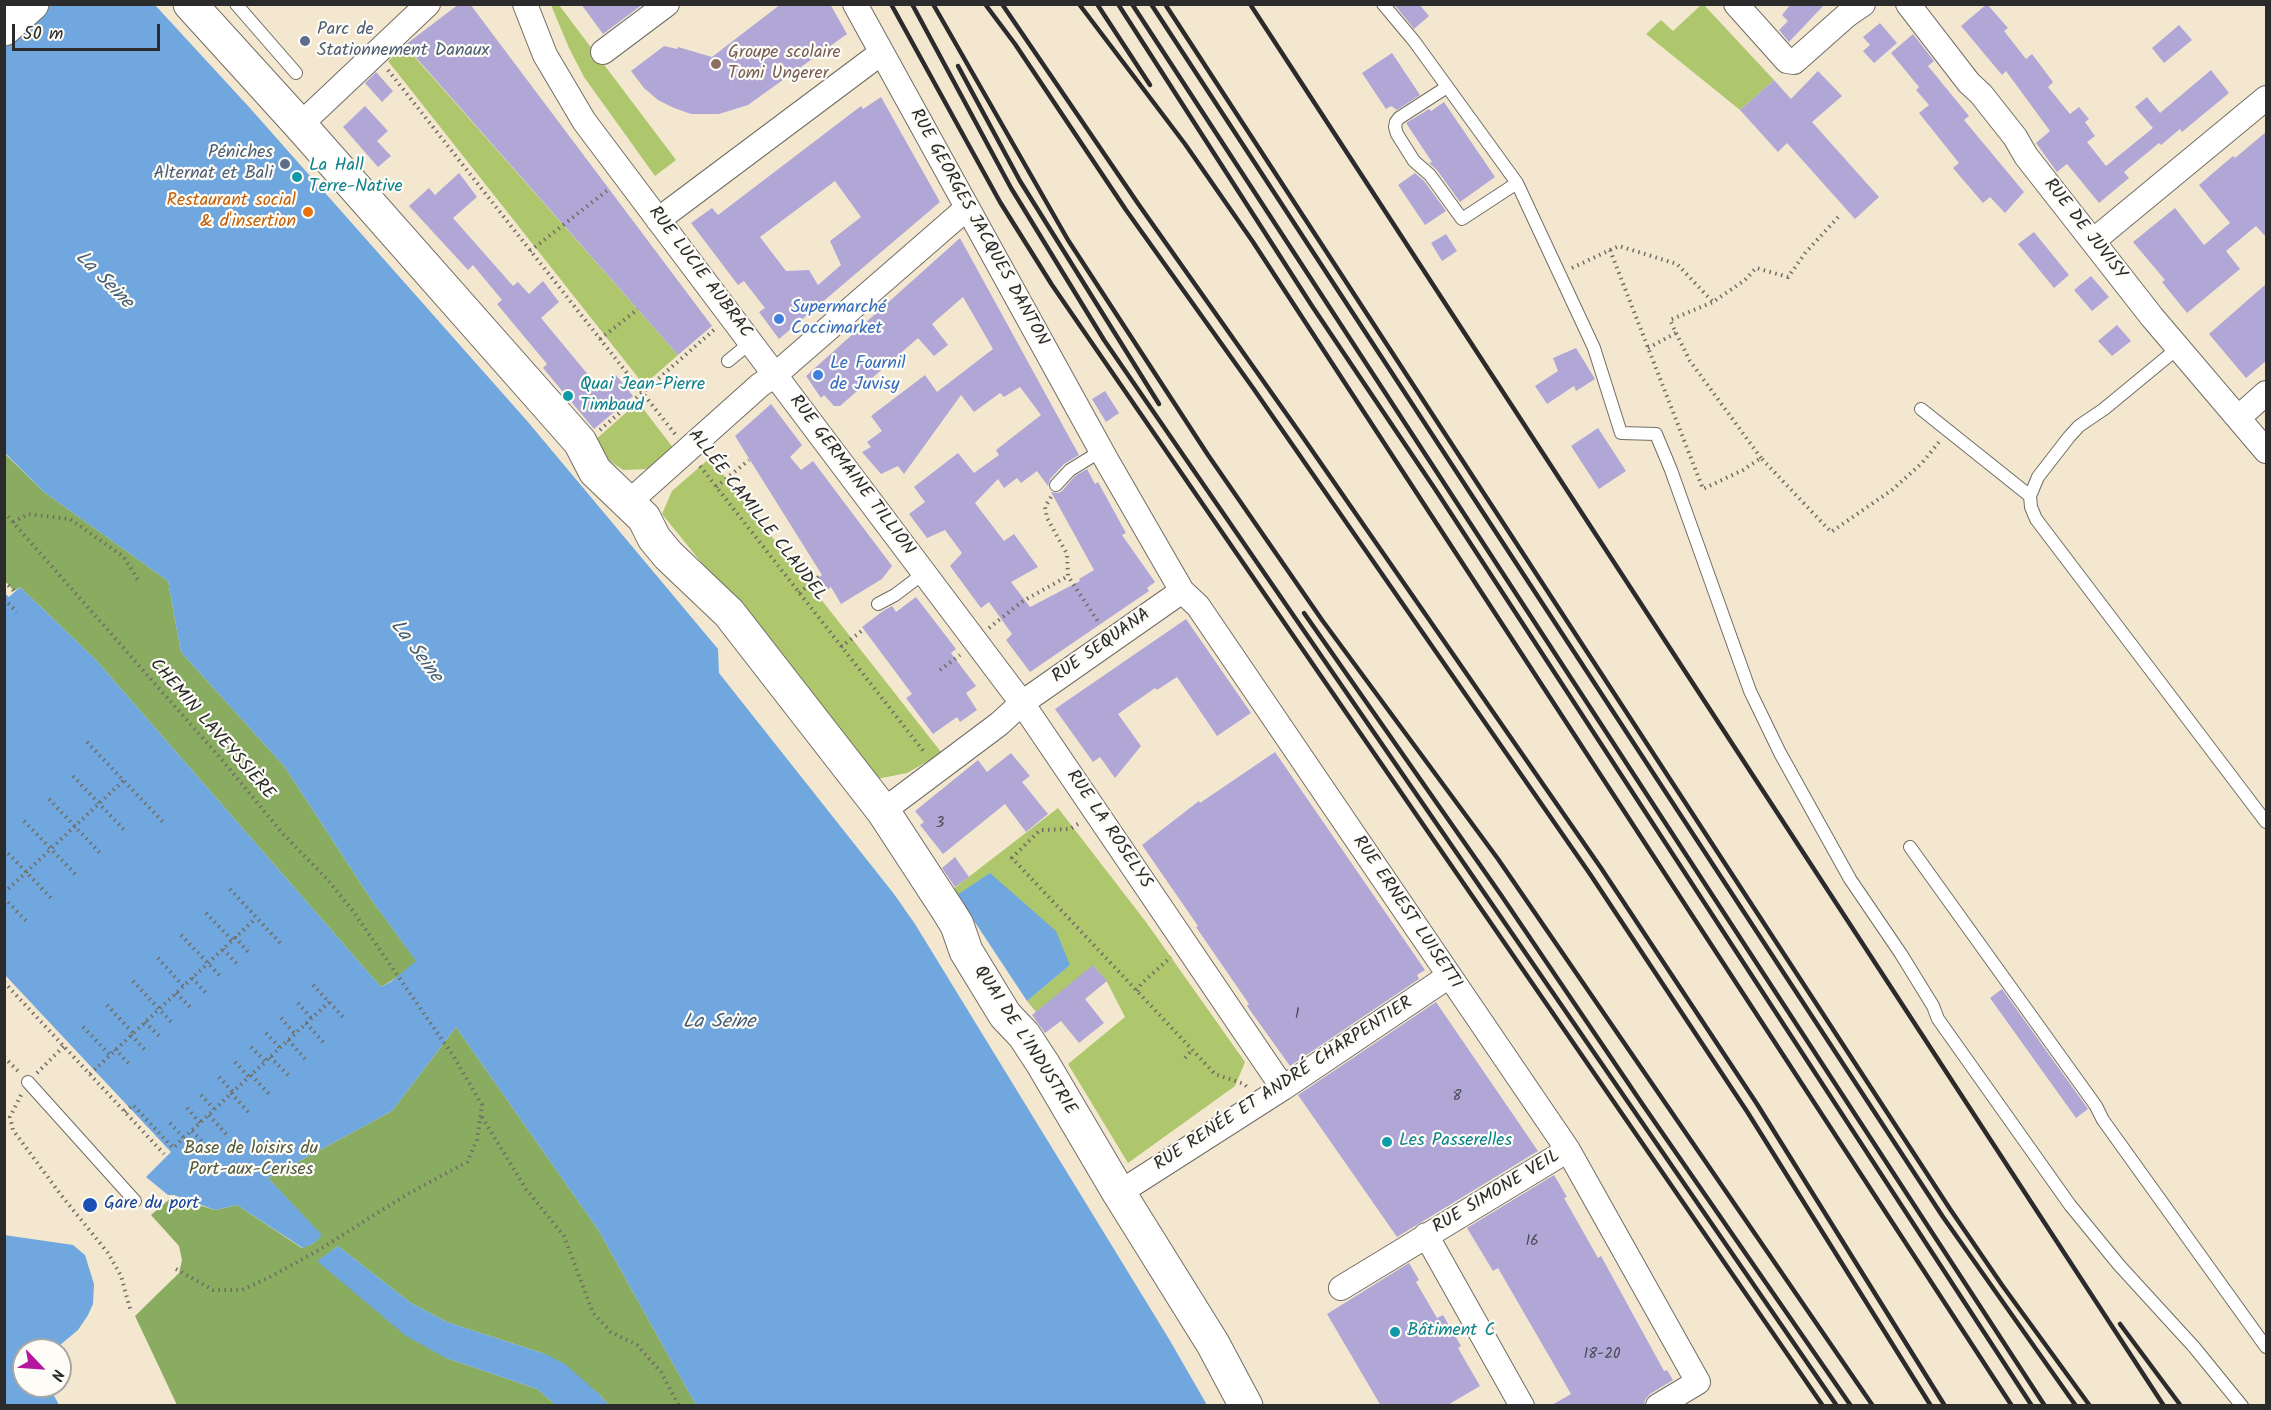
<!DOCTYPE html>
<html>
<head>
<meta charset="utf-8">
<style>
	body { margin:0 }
	#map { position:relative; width:2271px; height:1410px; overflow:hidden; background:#f4e7d0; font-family:Kalam,sans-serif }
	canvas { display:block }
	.frame { position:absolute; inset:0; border:6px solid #2b2b2b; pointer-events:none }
	.north { position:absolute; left:12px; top:1338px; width:60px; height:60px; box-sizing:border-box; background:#fdfcf7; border:2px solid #a9a8a5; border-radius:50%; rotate:115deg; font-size:16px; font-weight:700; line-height:24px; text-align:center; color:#2b2b2b }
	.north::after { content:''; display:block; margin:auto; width:21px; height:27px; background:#b5179e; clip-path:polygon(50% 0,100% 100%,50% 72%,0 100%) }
	.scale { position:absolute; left:12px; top:24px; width:148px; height:27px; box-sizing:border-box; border:3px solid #2b2b2b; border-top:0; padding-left:8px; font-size:18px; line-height:21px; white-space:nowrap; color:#2b2b2b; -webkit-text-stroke:4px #fdfcf7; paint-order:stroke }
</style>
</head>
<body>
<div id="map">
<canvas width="2271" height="1410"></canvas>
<div class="frame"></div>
<div class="north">N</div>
<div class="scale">50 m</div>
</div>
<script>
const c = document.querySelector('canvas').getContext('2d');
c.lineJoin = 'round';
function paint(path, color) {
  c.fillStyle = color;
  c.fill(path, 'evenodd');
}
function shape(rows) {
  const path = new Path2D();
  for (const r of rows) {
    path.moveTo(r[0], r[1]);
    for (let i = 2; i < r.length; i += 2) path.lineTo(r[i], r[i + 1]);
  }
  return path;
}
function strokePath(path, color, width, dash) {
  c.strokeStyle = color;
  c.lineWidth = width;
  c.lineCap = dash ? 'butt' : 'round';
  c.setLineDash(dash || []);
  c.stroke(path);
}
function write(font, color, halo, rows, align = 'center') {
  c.font = font + ' Kalam,sans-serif';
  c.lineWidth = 4.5;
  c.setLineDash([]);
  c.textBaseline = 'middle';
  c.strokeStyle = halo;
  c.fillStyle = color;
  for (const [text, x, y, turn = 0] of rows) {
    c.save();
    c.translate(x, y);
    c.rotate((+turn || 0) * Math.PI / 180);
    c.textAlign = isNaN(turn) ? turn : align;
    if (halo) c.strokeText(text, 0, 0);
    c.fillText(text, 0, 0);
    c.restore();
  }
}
paint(shape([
	[551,5,559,5,676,160,655,176,584,77,569,48],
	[1701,5,1704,5,1774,80,1740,110,1646,34,1661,20,1673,31],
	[405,46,678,355,644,385,388,61],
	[638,402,674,449,647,469,623,470,610,461,593,442],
	[710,458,941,752,930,760,907,773,877,779,662,514,672,491],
	[1058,808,1146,922,1245,1062,1235,1086,1128,1163,1068,1064,1125,1017,1107,982,1094,966,1036,1012,1027,1001,1070,965,957,895,953,889]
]), '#aec76c');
paint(shape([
	[4,453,44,492,168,581,181,652,284,766,371,899,417,962,399,976,381,987,96,660,20,587,14,591,5,581],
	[456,1027,599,1231,696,1405,609,1405,599,1394,545,1354,447,1322,411,1303,338,1246,318,1261,446,1358,537,1389,556,1405,177,1405,135,1316,179,1273,182,1260,179,1246,151,1215,172,1197,215,1210,237,1205,302,1248,314,1243,321,1235,268,1178,392,1111]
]), '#8aac60');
paint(shape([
	[5,5,155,5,249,107,528,422,718,649,719,673,894,894,915,924,1169,1339,1207,1405,696,1405,599,1231,456,1027,392,1111,268,1178,322,1235,314,1243,303,1248,237,1205,215,1210,174,1195,168,1195,146,1177,171,1152,5,975,4,593,9,597,20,587,96,660,381,987,392,981,416,961,371,899,284,766,181,652,168,581,44,492,5,453],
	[990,873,1056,931,1070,965,1027,1001,957,895],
	[4,1235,73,1245,85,1255,94,1284,93,1304,88,1315,78,1330,54,1350,24,1350,24,1386,49,1386,59,1405,5,1405],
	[338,1246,411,1303,447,1322,545,1354,565,1364,599,1394,609,1405,556,1405,537,1389,446,1358,406,1336,317,1261]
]), '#6fa7de');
paint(shape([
	[459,4,470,4,712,326,678,355,405,45],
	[581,4,643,4,603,34],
	[781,4,830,4,847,34,748,105,719,114,691,114,674,108,658,100,644,88,631,71,664,46,677,49,678,47,712,57],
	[1394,4,1419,4,1429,16,1414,29],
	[1791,4,1825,4,1789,42,1779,30,1788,21,1782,15],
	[1987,4,2008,28,2004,31,2026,59,2032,54,2053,82,2048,87,2070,114,2079,107,2089,119,2085,122,2095,136,2087,142,2106,166,2153,128,2135,107,2147,97,2160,113,2211,70,2229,93,2182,132,2180,129,2161,145,2159,143,2124,172,2129,178,2099,203,2067,164,2057,172,2036,143,2050,131,2006,71,2002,75,1961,26],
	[1880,23,1897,43,1874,63,1863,51,1870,45,1863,37],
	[2179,25,2192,40,2164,63,2152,48],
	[1913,34,1934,61,1928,66,1969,116,1964,120,2024,192,2005,213,1990,197,1983,203,1953,168,1959,163,1919,113,1929,105,1916,90,1919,87,1891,53],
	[1392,53,1420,95,1397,110,1391,106,1386,109,1362,73],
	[1818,71,1842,96,1812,122,1879,197,1855,219,1787,143,1778,152,1740,110,1774,80,1791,99],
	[376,72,393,91,382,102,365,83],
	[881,97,940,202,779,339,759,312,765,308,744,281,738,285,691,223,712,208,718,215,861,106,863,109],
	[835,181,861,217,830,241,841,265,818,285,809,270,786,271,760,237],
	[1444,102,1495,177,1460,202,1437,170,1429,163,1432,162,1406,123,1429,109,1431,111],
	[365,106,388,131,377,141,391,156,378,167,343,127],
	[2266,132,2266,237,2256,226,2226,251,2240,269,2187,313,2162,282,2165,280,2133,242,2175,208,2204,245,2230,223,2199,185,2233,156,2235,158],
	[459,173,477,197,453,218,513,286,518,282,529,294,543,281,559,302,541,318,600,389,616,375,633,396,594,429,543,368,547,364,497,304,502,300,473,265,468,270,409,206,429,188,435,195],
	[1415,173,1424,181,1446,211,1425,225,1398,185],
	[2034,232,2069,275,2054,288,2018,244],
	[1446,234,1457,251,1442,261,1431,243],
	[960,238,1079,455,1064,464,1050,479,1048,486,1037,471,1021,483,1017,478,1004,488,998,479,975,503,1004,541,1014,534,1038,567,1011,582,1030,607,1080,581,1079,579,1094,570,1051,492,1058,493,1062,491,1075,476,1087,469,1095,484,1098,482,1126,533,1122,535,1155,582,1147,588,1149,591,1030,672,1006,640,1012,634,989,602,981,608,950,566,962,553,945,530,927,538,909,514,925,502,914,487,958,453,974,473,999,455,996,450,1041,415,1020,387,1004,397,1000,393,974,412,961,395,904,474,898,466,881,474,862,452,871,447,867,442,882,431,871,416,925,375,937,392,993,349,963,297,932,324,948,345,934,356,918,338,840,406,834,406,824,395,821,398,806,376],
	[2091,276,2109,297,2092,311,2074,290],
	[2266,284,2266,361,2246,378,2209,334],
	[2117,325,2131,341,2112,356,2098,341],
	[1576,348,1595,379,1576,391,1574,386,1547,404,1535,386,1558,371,1553,358],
	[1105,391,1119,413,1106,422,1092,399],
	[771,404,802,445,790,457,801,470,813,461,892,566,882,579,841,604,831,587,826,591,817,579,822,575,735,436],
	[1598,428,1626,471,1599,489,1571,446],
	[916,597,956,649,951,653,976,686,966,693,977,710,960,722,957,717,933,734,906,698,912,694,862,627,883,611,892,606,896,612],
	[1186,619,1251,713,1217,736,1177,677,1157,690,1155,688,1118,714,1141,746,1115,778,1100,757,1093,762,1055,709],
	[1275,752,1425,970,1417,975,1419,979,1290,1066,1247,1006,1249,1004,1196,927,1198,926,1142,845,1199,801,1200,803],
	[1011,753,1030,776,1022,782,1048,814,1026,832,1005,804,943,854,920,825,924,822,915,811,978,760,987,772],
	[955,857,969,877,955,887,942,868],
	[1093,965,1107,981,1085,999,1104,1023,1079,1043,1061,1021,1045,1033,1032,1015],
	[2002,989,2088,1109,2076,1118,1990,998],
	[1436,1002,1538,1151,1397,1237,1298,1095],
	[1554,1175,1567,1197,1564,1198,1598,1258,1601,1256,1664,1371,1667,1370,1673,1380,1650,1394,1645,1400,1644,1406,1550,1406,1571,1394,1498,1268,1493,1271,1467,1228],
	[1409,1263,1419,1280,1416,1282,1437,1318,1443,1315,1461,1346,1458,1348,1480,1386,1446,1406,1381,1406,1327,1314]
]), '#b1a7d7');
const lane = shape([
	[236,4,296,73],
	[1383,4,1414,41,1517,183,1594,348,1621,433,1656,434,1671,470,1750,691,1780,753,1850,879,1901,954,1933,1006,1938,1019,2070,1205,2119,1265,2194,1347,2242,1406],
	[1447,87,1399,118,1396,122,1395,127,1397,134,1414,161,1430,175,1462,219,1517,183],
	[2178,348,2104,409,2079,426,2069,437,2038,477,2030,496,2031,507,2036,519,2266,822],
	[728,361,750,343],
	[1921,409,2030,496],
	[1056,485,1070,470,1101,451],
	[878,604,895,595,924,573],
	[1910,847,2096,1106,2103,1120,2266,1347],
	[28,1082,135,1201]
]);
const street = shape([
	[525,4,545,55,584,121,775,375,760,385,628,503],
	[855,4,1107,461,1182,591,1198,606,1568,1150,1698,1382,1658,1406],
	[1736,4,1787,61,1794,62,1847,15,1863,4],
	[1908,4,1969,83,1981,94,2015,137,2026,156,2152,317,2266,451],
	[603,52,667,4],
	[300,125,428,4],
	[967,208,775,375,1022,703,1283,1088],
	[658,220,881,53],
	[2093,241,2266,98],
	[2238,418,2266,393],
	[883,811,999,724,1022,703,1182,591],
	[1119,1193,1283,1088,1449,976],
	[1426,1235,1522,1406],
	[1341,1288,1568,1150]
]);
const secondary = shape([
	[190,4,300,125,580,442,595,471,644,518,654,538,668,555,729,613,883,811,949,912,957,925,966,951,1005,1015,1024,1035,1043,1064,1119,1193,1213,1344,1246,1406],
	[4,29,32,4]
]);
strokePath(lane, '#716d65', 14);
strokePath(street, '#716d65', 26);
strokePath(secondary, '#716d65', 35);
strokePath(shape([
	[388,70,675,434],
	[1610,250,1619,246,1677,264,1713,302,1745,280,1756,268,1788,277,1806,252,1841,214],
	[530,251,609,189],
	[1572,268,1610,250,1703,489,1743,470,1761,458,1831,532,1892,490,1922,463,1939,442],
	[1676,333,1690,361,1761,458],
	[600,339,638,309],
	[1648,348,1676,333,1670,320,1713,302],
	[600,430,716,328],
	[700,466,925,753],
	[716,487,749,460],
	[1051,497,1045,507,1047,518,1067,554,1068,576,1099,623],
	[4,512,222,760,283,834,326,878,353,911,454,1057,482,1105,477,1140,467,1162,406,1195,317,1251,268,1278,242,1290,213,1290,176,1269],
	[13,522,28,514,70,519,124,557,138,580],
	[4,581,14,591],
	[799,593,822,574],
	[4,599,17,612],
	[989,628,1023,601,1068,576],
	[841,647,864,629],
	[940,670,960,655],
	[87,742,163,822],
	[73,776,126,832],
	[49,799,101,854],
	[24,821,78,877],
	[1078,824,1070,829,1040,830,1012,858,1215,1074,1244,1084,1248,1088],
	[4,849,53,900],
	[230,889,282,945],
	[4,893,124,780],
	[4,898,28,923],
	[206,913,232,940],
	[181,935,222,978],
	[235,937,249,953],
	[223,949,237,964],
	[158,958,183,986],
	[192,978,206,993],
	[133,981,173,1024],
	[4,982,164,1154],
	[313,985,345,1019],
	[1137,991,1141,984,1171,957],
	[176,993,190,1007],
	[298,1003,311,1018],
	[107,1005,133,1033],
	[281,1018,295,1034],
	[145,1022,159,1036],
	[306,1023,324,1043],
	[83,1027,110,1055],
	[266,1033,280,1048],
	[131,1035,145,1050],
	[288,1040,306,1060],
	[251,1047,265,1061],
	[115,1049,130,1065],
	[4,1057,18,1071],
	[270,1057,289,1076],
	[1185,1058,1192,1050],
	[235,1062,249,1077],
	[37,1073,64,1046],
	[90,1074,256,918],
	[251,1075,269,1094],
	[219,1077,233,1092],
	[231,1093,249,1113],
	[21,1095,10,1117,13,1130,61,1195,108,1253,121,1276,131,1312],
	[201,1095,214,1109],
	[187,1108,200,1123],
	[125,1112,133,1105,173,1148,329,1002],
	[209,1115,226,1134],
	[482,1117,526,1189,564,1236,593,1313,611,1332,637,1345,661,1372,679,1406],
	[170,1123,184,1138],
	[192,1131,209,1149]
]), '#716d65', 4, [1.5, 4.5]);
strokePath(lane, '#fff', 12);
strokePath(street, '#fff', 24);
strokePath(secondary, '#fff', 33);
strokePath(shape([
	[891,4,1000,202,1052,285,1823,1406],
	[912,4,1011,188,1104,340,1837,1406],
	[933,4,1068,240,1208,455,1322,620,1498,859,1873,1406],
	[985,4,1015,44,1126,210,1253,388,1590,874,1748,1113,1931,1406],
	[1002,4,1139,205,1302,436,1601,868,1757,1104,1945,1406],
	[1079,4,1185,144,1253,242,2012,1406],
	[1097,4,1150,85],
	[1118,4,1312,306,1435,489,2032,1406],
	[1132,4,2045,1406],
	[1151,4,1943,1217,2076,1406],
	[1165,4,1950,1209,2002,1285,2090,1406],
	[1250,4,2164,1406],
	[958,66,1020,181,1159,404],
	[1304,613,1501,895,1643,1105,1851,1406],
	[2120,1324,2181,1406]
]), '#2b2b2b', 4.5);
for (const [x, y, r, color] of [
	[305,41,6,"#5c6f8a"],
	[716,64,6,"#8d6e63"],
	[285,164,6,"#5c6f8a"],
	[297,177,6,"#0f9aa8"],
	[308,212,6,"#e8710a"],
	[779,319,6,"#3f7fe0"],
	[818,375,6,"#3f7fe0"],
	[568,396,6,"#0f9aa8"],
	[1387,1142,6,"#0f9aa8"],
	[90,1205,8,"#1a4fb4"],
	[1395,1332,6,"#0f9aa8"]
]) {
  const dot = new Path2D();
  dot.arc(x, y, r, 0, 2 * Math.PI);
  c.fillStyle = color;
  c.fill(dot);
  strokePath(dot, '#fdfcf7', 2);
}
write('15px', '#4c4a56', null, [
	["3",940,824],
	["1",1297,1015],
	["8",1457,1097],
	["16",1532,1242],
	["18-20",1602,1355]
]);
write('18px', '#4e5e75', '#fdfcf7', [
	["Parc de",317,31],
	["Stationnement Danaux",317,52],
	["Péniches",273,154,"right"],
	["Alternat et Bali",273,175,"right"]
], 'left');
write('18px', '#785e54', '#fdfcf7', [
	["Groupe scolaire",728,54],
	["Tomi Ungerer",728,75]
], 'left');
write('18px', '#0d838f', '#fdfcf7', [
	["La Hall",309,167],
	["Terre-Native",309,188],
	["Quai Jean-Pierre",580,386],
	["Timbaud",580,407],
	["Les Passerelles",1399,1142],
	["Bâtiment C",1407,1332]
], 'left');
write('18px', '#c56008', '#fdfcf7', [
	["Restaurant social",296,202],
	["& d'insertion",296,223]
], 'right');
write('18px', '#2b2b2b', '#fdfcf7', [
	["RUE GEORGES JACQUES DANTON",978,228,61],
	["RUE DE JUVISY",2084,230,52],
	["RUE LUCIE AUBRAC",699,273,53],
	["RUE GERMAINE TILLION",851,476,53],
	["ALLÉE CAMILLE CLAUDEL",756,516,52],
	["RUE SEQUANA",1102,647,-35],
	["CHEMIN LAVEYSSIÈRE",211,730,49],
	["RUE LA ROSELYS",1108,830,56],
	["RUE ERNEST LUISETTI",1406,913,56],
	["QUAI DE L'INDUSTRIE",1024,1041,57],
	["RUE RENÉE ET ANDRÉ CHARPENTIER",1284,1085,-33],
	["RUE SIMONE VEIL",1497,1193,-31]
]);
write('18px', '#366cbe', '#fdfcf7', [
	["Supermarché",791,309],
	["Coccimarket",791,330],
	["Le Fournil",830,365],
	["de Juvisy",830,386]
], 'left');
write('18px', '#525a3e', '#fdfcf7', [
	["Base de loisirs du",251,1150],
	["Port-aux-Cerises",251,1171]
]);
write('18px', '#164399', '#fdfcf7', [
	["Gare du port",104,1205]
], 'left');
write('italic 20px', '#465d73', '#fdfcf7', [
	["La Seine",103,281,45],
	["La Seine",415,652,53],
	["La Seine",719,1024]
]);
</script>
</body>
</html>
